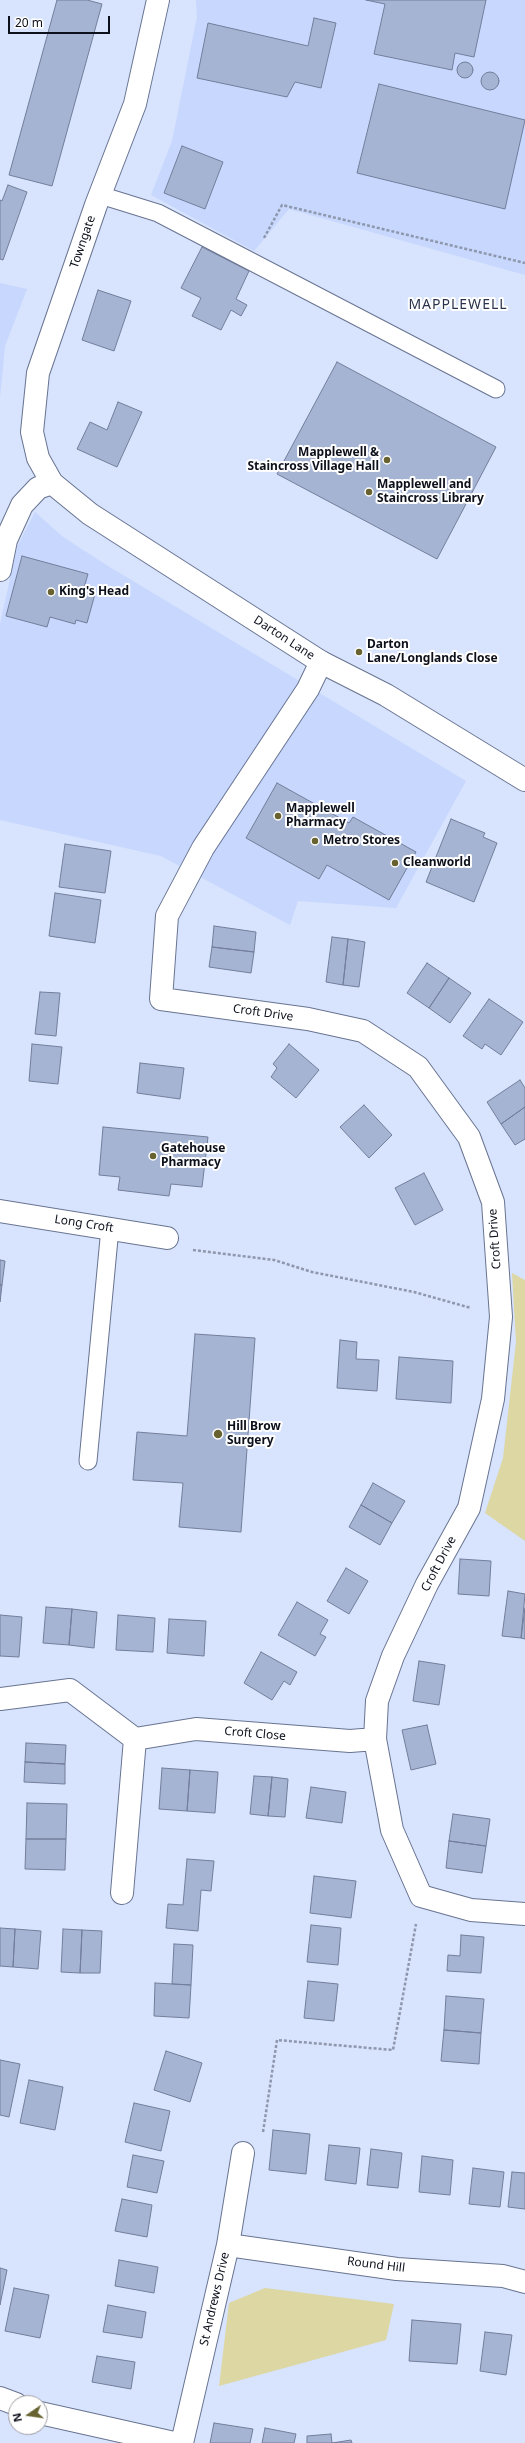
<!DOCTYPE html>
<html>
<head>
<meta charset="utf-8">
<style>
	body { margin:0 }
	#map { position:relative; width:525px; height:2443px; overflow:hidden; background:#d8e3fd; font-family:"Noto Sans",sans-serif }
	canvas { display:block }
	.north { position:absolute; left:8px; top:2395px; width:40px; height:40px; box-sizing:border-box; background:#fff; border:1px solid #9e9fa4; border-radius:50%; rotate:257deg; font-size:11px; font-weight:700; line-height:16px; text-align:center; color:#0c101b }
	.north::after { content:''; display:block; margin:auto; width:14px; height:18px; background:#67622f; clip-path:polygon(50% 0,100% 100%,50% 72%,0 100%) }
	.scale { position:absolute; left:8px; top:16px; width:102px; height:18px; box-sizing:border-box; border:2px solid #0c101b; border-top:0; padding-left:5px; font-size:12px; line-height:14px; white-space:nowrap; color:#0c101b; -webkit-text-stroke:3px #fff; paint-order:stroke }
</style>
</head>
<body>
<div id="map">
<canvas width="525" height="2443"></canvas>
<div class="north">N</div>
<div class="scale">20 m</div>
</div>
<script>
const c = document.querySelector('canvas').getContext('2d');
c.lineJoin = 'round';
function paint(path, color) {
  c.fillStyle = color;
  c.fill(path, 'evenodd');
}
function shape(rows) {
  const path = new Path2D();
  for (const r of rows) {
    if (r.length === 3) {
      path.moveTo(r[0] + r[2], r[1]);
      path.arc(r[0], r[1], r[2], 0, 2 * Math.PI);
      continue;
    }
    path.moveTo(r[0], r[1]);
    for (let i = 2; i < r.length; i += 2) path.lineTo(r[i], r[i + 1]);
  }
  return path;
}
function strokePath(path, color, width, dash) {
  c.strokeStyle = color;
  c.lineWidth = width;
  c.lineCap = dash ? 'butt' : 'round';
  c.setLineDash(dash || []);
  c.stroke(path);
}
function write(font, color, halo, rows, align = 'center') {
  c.font = font + ' "Noto Sans",sans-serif';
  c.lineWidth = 4;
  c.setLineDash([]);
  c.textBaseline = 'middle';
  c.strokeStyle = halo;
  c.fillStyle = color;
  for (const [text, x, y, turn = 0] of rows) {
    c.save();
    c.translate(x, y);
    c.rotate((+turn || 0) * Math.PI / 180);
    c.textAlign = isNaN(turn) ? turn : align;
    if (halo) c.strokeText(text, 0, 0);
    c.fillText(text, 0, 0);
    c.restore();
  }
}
paint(shape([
	[196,0,525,0,525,275,289,209,254,251,151,195,172,141,197,17],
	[0,283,27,289,5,346,0,398],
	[35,512,63,537,108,566,466,781,396,908,298,901,290,925,161,856,0,820,0,624,17,547]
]), '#c7d7fe');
paint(shape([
	[512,1273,525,1280,525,1541,485,1513,503,1458,516,1342],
	[265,2288,394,2304,386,2340,219,2386,229,2303]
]), '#dcd7a3');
const building = shape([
	[57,0,87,0,102,4,52,186,9,175,57,0],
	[366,0,486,0,474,57,455,53,452,70,374,54,385,4,366,0],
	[314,18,336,23,321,88,295,82,287,97,197,78,208,23,308,46,314,18],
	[465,70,8],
	[490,81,9],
	[379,84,525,120,505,209,357,173,379,84],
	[182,146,223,162,205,209,164,193,182,146],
	[8,185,27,192,3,260,0,259,0,200,2,201,8,185],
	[202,247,249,271,236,299,247,305,241,316,231,310,221,330,192,316,201,298,181,288,202,247],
	[98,290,131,301,114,351,82,340,98,290],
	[337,362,496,447,437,559,277,474,337,362],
	[118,402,142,412,117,467,77,449,90,422,107,430,118,402],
	[22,556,88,574,83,591,95,594,87,623,76,620,75,624,50,617,47,627,6,616,22,556],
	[277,783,349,823,353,817,416,852,389,900,327,865,319,879,246,838,277,783],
	[451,819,485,833,483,837,497,843,474,902,426,882,451,819],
	[65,844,111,851,105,893,59,887,65,844],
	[55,893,101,900,95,943,49,936,55,893],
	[214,926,256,932,254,952,212,947,214,926],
	[332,937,348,939,343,985,326,982,332,937],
	[348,939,365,942,359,987,343,985,348,939],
	[212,947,254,952,251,973,209,967,212,947],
	[427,963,449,978,429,1008,407,993,427,963],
	[449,978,471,993,450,1023,429,1008,449,978],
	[40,992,60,993,56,1036,35,1034,40,992],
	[489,999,523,1022,501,1055,485,1044,482,1049,463,1036,489,999],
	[32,1044,62,1047,58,1084,29,1081,32,1044],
	[289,1044,319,1070,296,1098,271,1077,277,1068,273,1064,289,1044],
	[140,1063,184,1068,180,1099,137,1093,140,1063],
	[520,1080,525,1088,525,1107,501,1124,487,1102,520,1080],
	[364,1105,392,1135,369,1158,340,1127,364,1105],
	[525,1107,525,1139,515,1145,501,1124,525,1107],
	[103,1127,208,1137,202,1187,171,1184,169,1196,118,1190,120,1177,99,1175,103,1127],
	[424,1173,443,1210,415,1225,395,1188,424,1173],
	[0,1260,5,1261,2,1285,0,1285,0,1260],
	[0,1285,2,1285,0,1302,0,1285],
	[195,1334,255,1338,241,1532,179,1527,183,1483,133,1480,137,1432,187,1436,195,1334],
	[340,1340,357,1342,356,1359,379,1360,377,1391,337,1388,340,1340],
	[399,1357,453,1361,451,1403,396,1399,399,1357],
	[373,1483,405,1501,392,1523,361,1505,373,1483],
	[361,1505,392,1523,380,1545,349,1527,361,1505],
	[460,1559,491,1561,489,1596,458,1594,460,1559],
	[346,1568,368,1581,349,1614,327,1601,346,1568],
	[508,1591,525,1594,521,1638,502,1636,508,1591],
	[297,1602,328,1620,320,1634,326,1637,315,1656,278,1635,297,1602],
	[46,1607,72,1609,69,1645,43,1643,46,1607],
	[525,1608,525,1639,521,1638,525,1608],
	[72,1609,97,1612,94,1648,69,1645,72,1609],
	[0,1615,22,1617,19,1657,0,1656,0,1615],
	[118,1615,155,1618,153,1652,116,1650,118,1615],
	[169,1619,206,1621,204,1656,167,1653,169,1619],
	[261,1652,297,1672,290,1685,284,1681,272,1700,244,1683,261,1652],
	[419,1661,445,1665,439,1705,413,1701,419,1661],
	[427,1725,436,1764,411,1770,402,1730,427,1725],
	[26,1743,66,1745,65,1764,25,1762,26,1743],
	[25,1762,65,1764,65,1784,24,1782,25,1762],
	[162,1768,190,1770,187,1811,159,1809,162,1768],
	[190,1770,218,1772,215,1813,187,1811,190,1770],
	[254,1776,272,1777,268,1816,250,1814,254,1776],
	[272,1777,288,1779,285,1817,268,1816,272,1777],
	[311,1787,346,1792,342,1823,306,1818,311,1787],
	[27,1803,67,1804,66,1839,26,1839,27,1803],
	[453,1814,490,1819,486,1846,449,1841,453,1814],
	[26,1839,66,1839,65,1870,25,1869,26,1839],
	[449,1841,486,1846,482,1873,446,1868,449,1841],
	[187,1859,214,1861,211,1891,201,1890,198,1931,166,1928,168,1904,183,1905,187,1859],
	[314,1876,356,1881,351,1918,310,1913,314,1876],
	[311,1925,341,1928,338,1965,307,1962,311,1925],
	[0,1928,15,1929,13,1967,0,1966,0,1928],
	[15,1929,41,1931,38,1969,13,1967,15,1929],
	[63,1929,82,1930,80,1973,61,1972,63,1929],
	[82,1930,102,1931,100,1973,80,1973,82,1930],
	[461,1935,484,1937,481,1973,447,1971,448,1955,460,1956,461,1935],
	[174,1944,193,1945,191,1985,172,1984,174,1944],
	[308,1981,338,1984,334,2021,304,2018,308,1981],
	[155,1983,191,1985,189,2018,154,2016,155,1983],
	[446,1996,484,1999,481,2033,444,2030,446,1996],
	[444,2030,481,2033,479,2064,441,2061,444,2030],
	[166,2051,202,2063,190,2102,154,2090,166,2051],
	[0,2060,20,2064,9,2117,0,2115,0,2060],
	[29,2080,63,2087,55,2130,20,2123,29,2080],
	[134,2103,170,2111,161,2151,125,2142,134,2103],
	[273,2130,310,2134,306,2174,269,2170,273,2130],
	[329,2145,360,2148,356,2184,325,2180,329,2145],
	[371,2149,402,2153,398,2188,367,2185,371,2149],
	[133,2155,164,2161,157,2193,127,2187,133,2155],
	[422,2156,453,2160,450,2195,419,2192,422,2156],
	[473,2168,504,2172,500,2207,469,2204,473,2168],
	[512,2172,525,2173,525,2209,508,2207,512,2172],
	[122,2199,152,2205,147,2237,115,2231,122,2199],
	[119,2260,158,2267,154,2293,115,2286,119,2260],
	[0,2268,7,2270,0,2305,0,2268],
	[14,2288,49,2295,40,2338,5,2331,14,2288],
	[108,2305,146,2312,142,2338,103,2332,108,2305],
	[412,2320,461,2324,457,2364,409,2361,412,2320],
	[485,2332,512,2335,506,2375,480,2371,485,2332],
	[97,2356,135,2362,131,2389,92,2382,97,2356],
	[214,2423,253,2429,250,2443,210,2443,214,2423],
	[265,2428,296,2434,294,2443,262,2443,265,2428],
	[331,2434,332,2443,351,2440,352,2443,307,2443,307,2436,331,2434]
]);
paint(building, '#a6b4d3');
strokePath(building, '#727e9b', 1);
const lane = shape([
	[100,195,158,213,496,389],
	[88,1461,110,1228]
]);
const street = shape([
	[0,570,6,540,22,505,38,488,52,483],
	[321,662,308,689,203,848,167,916,161,999,308,1019,363,1031,418,1067,469,1137,493,1202,501,1317,493,1399,469,1508,427,1584,393,1656,377,1701,375,1739,392,1830,421,1896,471,1910,525,1914],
	[0,1211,167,1238],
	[0,1699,70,1690,135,1739,196,1729,350,1741,375,1739],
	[122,1893,135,1739],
	[228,2245,397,2269,503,2276,525,2282],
	[0,2398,16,2404],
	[40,2413,174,2443],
	[182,2443,228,2245,243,2153]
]);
const secondary = shape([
	[158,0,135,104,96,205,38,373,32,432,38,458,52,483,90,514,321,662,386,695,525,780]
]);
strokePath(lane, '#687491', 19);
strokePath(street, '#687491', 24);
strokePath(secondary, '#687491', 24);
strokePath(shape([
	[264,238,282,205,525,263],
	[193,1250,274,1260,312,1272,414,1292,471,1308],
	[263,2132,277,2040,393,2050,416,1924]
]), '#8e97ac', 2.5, [3, 2]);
strokePath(lane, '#fff', 17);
strokePath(street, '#fff', 22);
strokePath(secondary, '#fff', 22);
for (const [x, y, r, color] of [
	[387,460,4,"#67622f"],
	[369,492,4,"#67622f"],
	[51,592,4,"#67622f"],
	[359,652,4,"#67622f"],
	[278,816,4,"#67622f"],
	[315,841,4,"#67622f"],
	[395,863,4,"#67622f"],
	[153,1156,4,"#67622f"],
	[218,1434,5,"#67622f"]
]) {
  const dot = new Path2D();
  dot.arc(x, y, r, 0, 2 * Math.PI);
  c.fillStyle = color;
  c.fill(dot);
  strokePath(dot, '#fff', 1.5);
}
write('12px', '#0c101b', '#fff', [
	["Towngate",83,242,-71],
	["Darton Lane",284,638,33],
	["Croft Drive",263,1013,8],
	["Long Croft",84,1224,9],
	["Croft Drive",495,1239,-94],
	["Croft Drive",439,1564,-62],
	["Croft Close",255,1734,5],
	["Round Hill",376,2265,7],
	["St Andrews Drive",215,2299,-77]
]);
write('bold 12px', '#0c101b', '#fff', [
	["Mapplewell &",379,453,"right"],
	["Staincross Village Hall",379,467,"right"],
	["Mapplewell and",377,485],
	["Staincross Library",377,499],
	["King's Head",59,592],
	["Darton",367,645],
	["Lane/Longlands Close",367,659],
	["Mapplewell",286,809],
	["Pharmacy",286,823],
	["Metro Stores",323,841],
	["Cleanworld",403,863],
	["Gatehouse",161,1149],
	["Pharmacy",161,1163],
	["Hill Brow",227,1427],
	["Surgery",227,1441]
], 'left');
c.letterSpacing = '1px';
write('14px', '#29334d', '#fff', [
	["MAPPLEWELL",458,305]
]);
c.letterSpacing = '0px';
</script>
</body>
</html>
